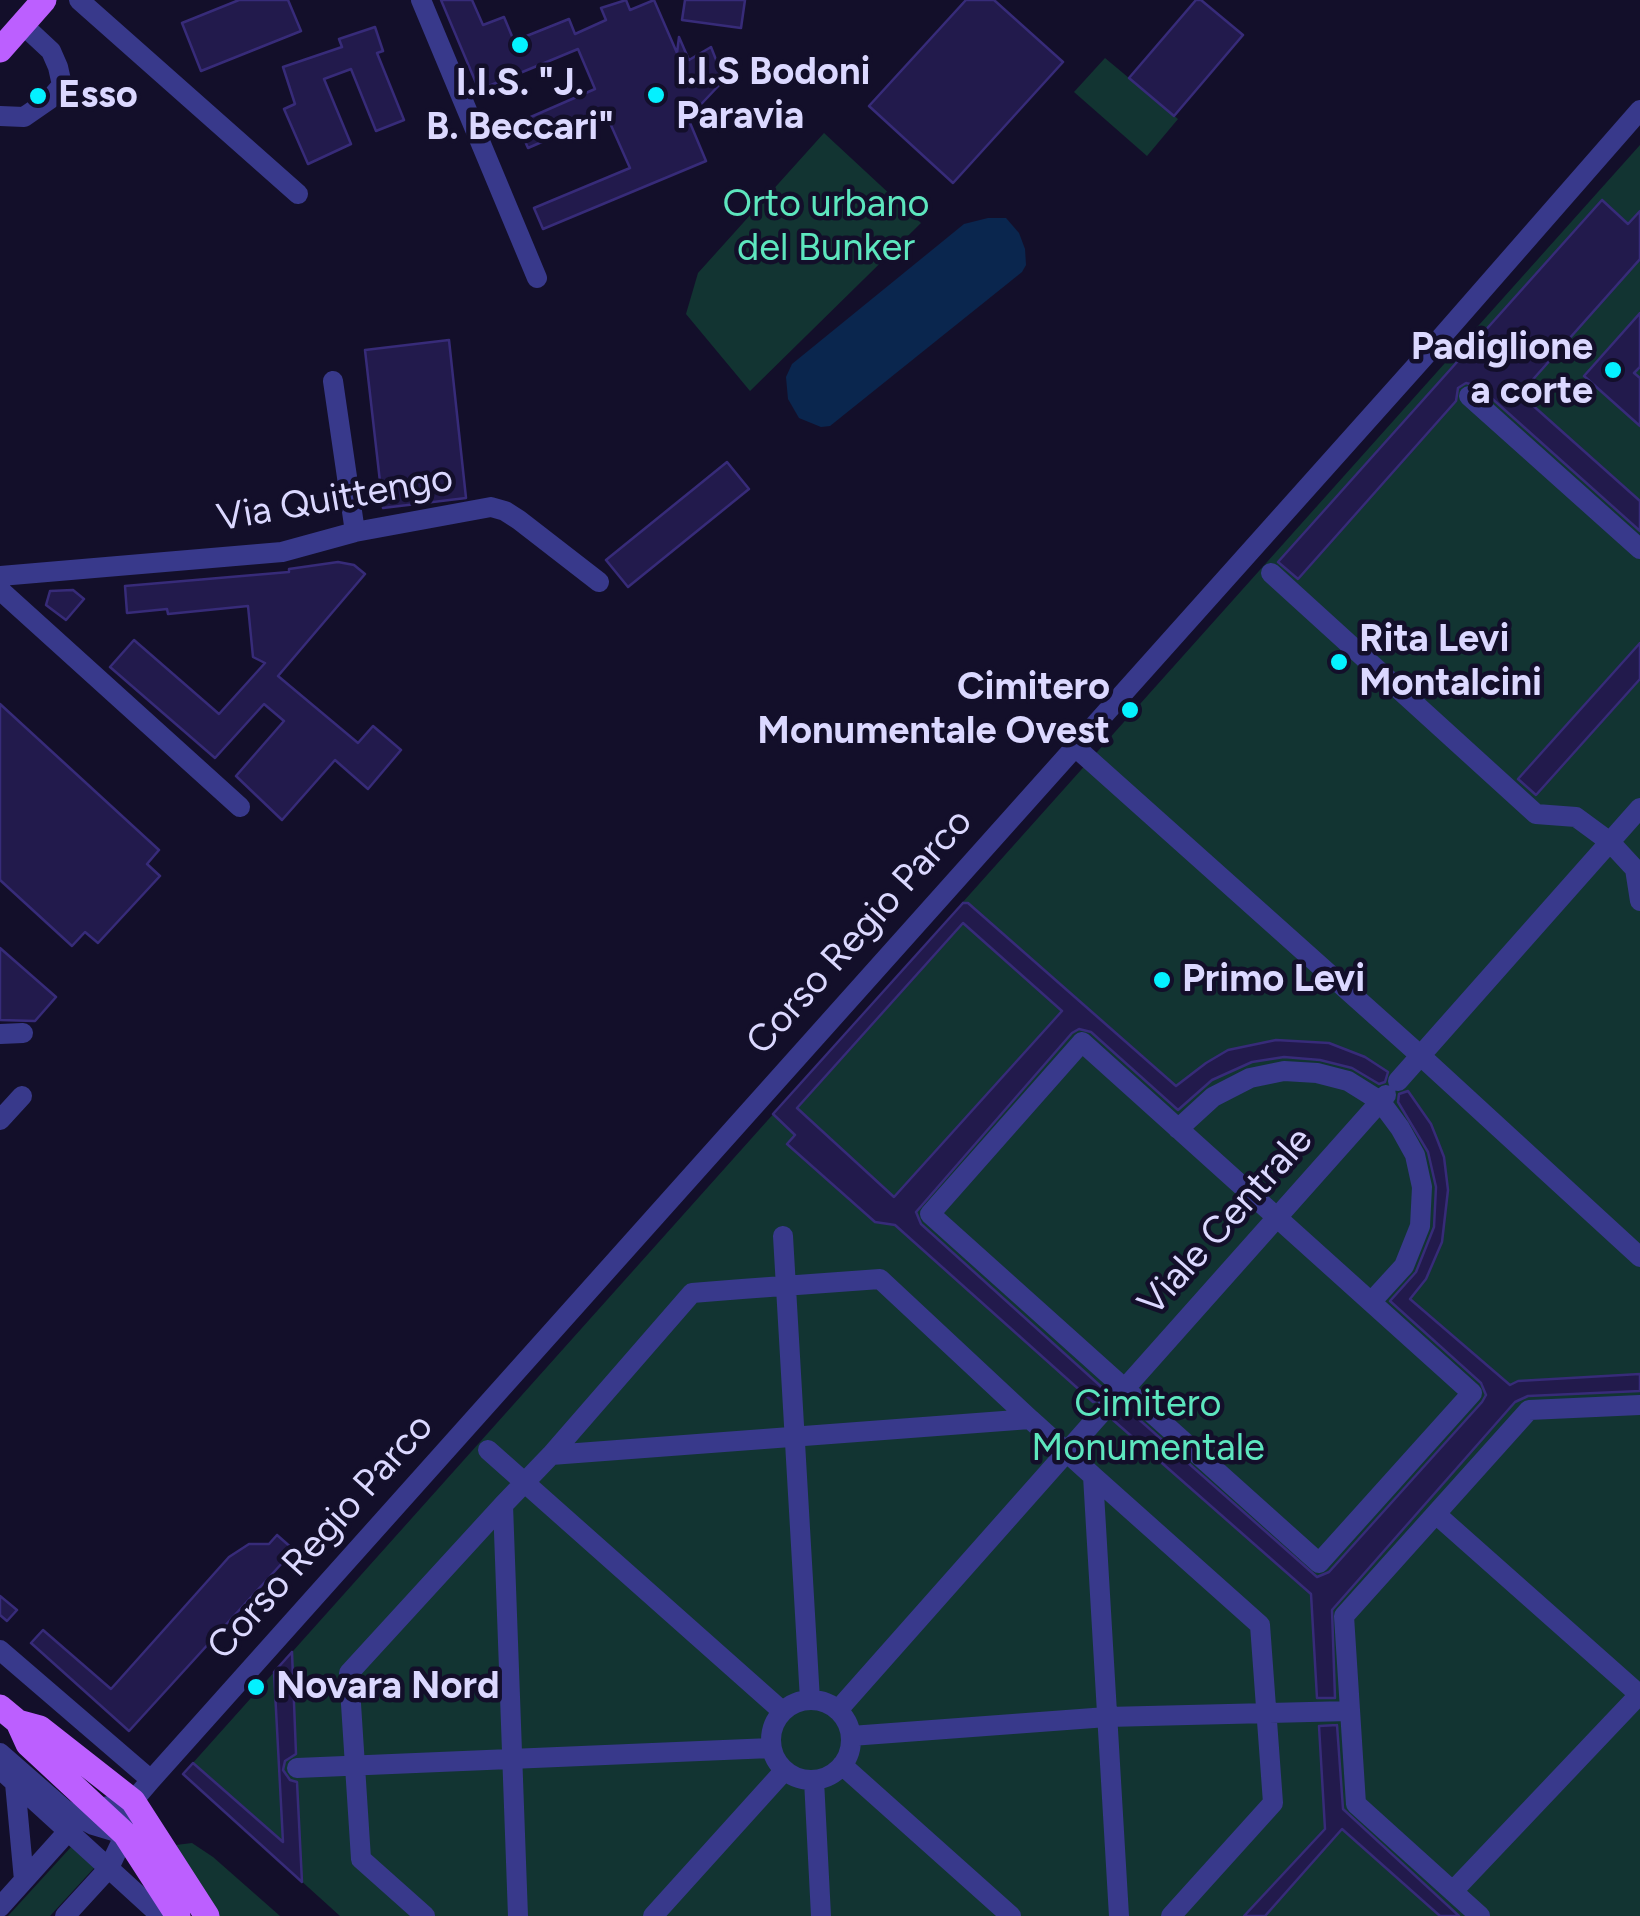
<!DOCTYPE html>
<html>
<head>
<meta charset="utf-8">
<style>
	body { margin:0 }
	canvas { display:block; background:#130f2a }
</style>
</head>
<body>
<canvas width="1640" height="1916"></canvas>
<script>
const c = document.querySelector('canvas').getContext('2d');
c.lineJoin = 'round';
function paint(path, color) {
  c.fillStyle = color;
  c.fill(path, 'evenodd');
}
function shape(rows) {
  const path = new Path2D();
  for (const r of rows) {
    if (r.length === 3) {
      path.moveTo(r[0] + r[2], r[1]);
      path.arc(r[0], r[1], r[2], 0, 2 * Math.PI);
      continue;
    }
    path.moveTo(r[0], r[1]);
    for (let i = 2; i < r.length; i += 2) path.lineTo(r[i], r[i + 1]);
  }
  return path;
}
function strokePath(path, color, width, dash) {
  c.strokeStyle = color;
  c.lineWidth = width;
  c.lineCap = dash ? 'butt' : 'round';
  c.setLineDash(dash || []);
  c.stroke(path);
}
function write(font, color, halo, rows, align = 'center') {
  c.font = font + ' Figtree,sans-serif';
  c.lineWidth = 9;
  c.setLineDash([]);
  c.textBaseline = 'middle';
  c.strokeStyle = halo;
  c.fillStyle = color;
  for (const [text, x, y, turn = 0] of rows) {
    c.save();
    c.translate(x, y);
    c.rotate((+turn || 0) * Math.PI / 180);
    c.textAlign = isNaN(turn) ? turn : align;
    if (halo) c.strokeText(text, 0, 0);
    c.fillText(text, 0, 0);
    c.restore();
  }
}
paint(shape([
	[1105,58,1178,119,1147,156,1074,92],
	[824,133,921,223,750,391,686,314,698,273],
	[1640,145,1640,1916,340,1916,183,1774],
	[192,1843,213,1857,280,1916,216,1916,176,1845],
	[71,1847,95,1867,50,1916,8,1916]
]), '#123432');
paint(shape([
	[988,218,1006,218,1019,233,1025,249,1026,265,1022,272,830,426,821,427,799,418,788,399,786,377,792,364,964,224]
]), '#0a264e');
const building = shape([
	[239,0,288,0,301,31,201,71,182,23,239,0],
	[441,0,472,0,483,25,504,17,514,41,569,19,575,34,606,20,601,8,626,0,630,10,654,0,677,53,679,37,689,60,711,47,724,80,688,118,706,161,543,229,534,208,630,168,606,114,528,148,517,123,595,89,578,49,479,90,441,0],
	[685,0,745,0,741,28,682,20,685,0],
	[966,0,994,0,1063,62,953,183,869,106,966,0],
	[1196,0,1201,0,1243,35,1174,116,1129,78,1196,0],
	[375,27,383,51,377,53,404,120,376,131,351,69,324,79,351,144,308,164,284,109,295,104,283,67,342,47,339,39,375,27],
	[1602,200,1628,224,1640,211,1640,259,1520,394,1640,501,1640,531,1478,386,1466,383,1458,388,1456,401,1298,579,1278,562,1602,200],
	[1640,313,1640,367,1634,373,1640,378,1640,426,1584,376,1640,313],
	[449,340,466,498,383,508,365,350,449,340],
	[727,462,749,489,628,587,606,560,727,462],
	[338,562,354,565,365,574,278,676,358,743,373,726,401,750,368,789,335,760,282,820,236,776,284,721,264,704,215,758,110,667,134,640,219,714,265,663,253,657,248,606,168,614,167,609,127,613,125,586,289,572,289,569,338,562],
	[73,590,84,599,66,620,46,605,50,591,73,590],
	[1640,643,1640,679,1536,795,1518,779,1640,643],
	[0,704,159,850,147,864,160,876,98,943,85,932,72,946,0,880,0,704],
	[963,903,968,903,1176,1086,1206,1063,1228,1050,1276,1040,1329,1043,1365,1057,1388,1072,1385,1082,1379,1084,1352,1068,1320,1060,1284,1057,1252,1062,1212,1080,1178,1110,1091,1032,1079,1029,1072,1033,916,1212,921,1224,1106,1391,1106,1398,1093,1402,895,1225,875,1222,787,1144,795,1135,773,1114,963,903],
	[963,923,1062,1011,894,1197,797,1108,963,923],
	[0,948,56,997,35,1021,0,1020,0,948],
	[1408,1091,1431,1124,1437,1139,1444,1157,1448,1190,1442,1242,1426,1279,1410,1299,1510,1385,1518,1381,1640,1374,1640,1391,1528,1396,1515,1402,1332,1610,1335,1698,1317,1698,1311,1594,1113,1420,1116,1408,1125,1407,1317,1577,1329,1572,1482,1402,1486,1395,1481,1383,1390,1301,1416,1272,1434,1227,1436,1187,1428,1152,1398,1102,1399,1094,1408,1091],
	[277,1535,294,1550,129,1731,31,1643,43,1630,111,1689,229,1557,249,1544,269,1544,277,1535],
	[0,1596,17,1610,7,1621,0,1615,0,1596],
	[292,1652,296,1754,285,1761,283,1770,290,1780,297,1782,302,1882,183,1774,193,1763,283,1842,274,1672,292,1652],
	[1337,1725,1343,1809,1459,1916,1440,1916,1342,1829,1265,1916,1244,1916,1325,1829,1319,1726,1337,1725]
]);
paint(building, '#221a4c');
strokePath(building, '#372b79', 2.5);
strokePath(shape([
	[79,0,298,194],
	[421,0,537,278],
	[0,116,24,117,50,99,62,85,58,67,51,51,22,24],
	[333,381,355,532],
	[1469,396,1640,549],
	[1271,573,1536,814,1576,817,1610,842,1635,869,1640,901],
	[0,576,282,552,355,532,491,507,505,511,519,520,599,582],
	[0,590,240,807],
	[1073,745,1422,1057,1640,1257],
	[0,1034,23,1033],
	[1082,1042,1472,1393,1319,1563,930,1214,1082,1042],
	[1398,1081,1640,808],
	[0,1120,22,1096],
	[1178,1129,1213,1097,1250,1078,1284,1071,1317,1073,1348,1081,1380,1101,1400,1128,1415,1155,1422,1187,1420,1226,1404,1266,1372,1301],
	[783,1236,810,1700],
	[1119,1395,1386,1095],
	[488,1450,782,1711],
	[551,1455,692,1293,742,1289,880,1279,1030,1419],
	[1093,1476,1260,1625,1273,1803,1171,1916],
	[1437,1515,1640,1695],
	[0,1650,151,1780],
	[811,1740,40],
	[838,1710,1103,1411],
	[851,1736,1107,1717,1350,1711],
	[0,1753,64,1809,93,1825,123,1834],
	[842,1765,1011,1916],
	[297,1768,771,1748],
	[0,1769,161,1916],
	[814,1780,821,1916],
	[15,1783,24,1880],
	[1453,1891,1640,1694],
	[0,1907,80,1818,99,1808,133,1801],
	[65,1916,109,1868,125,1834,133,1801,151,1780,1424,357,1640,110],
	[425,1916,361,1859,349,1673,503,1505],
	[518,1916,503,1505,551,1455,1030,1419,1093,1476,1119,1916],
	[653,1916,784,1771],
	[1480,1916,1356,1804,1344,1616,1529,1410,1640,1405]
]), '#38398b', 20);
strokePath(shape([
	[0,50,44,0],
	[0,1707,18,1722,28,1744,125,1834,178,1916],
	[18,1722,40,1728,133,1801,207,1916]
]), '#bc5fff', 25);
for (const [x, y, r, color] of [
	[520,45,10,"#04f1ff"],
	[656,95,10,"#04f1ff"],
	[38,96,10,"#04f1ff"],
	[1613,370,10,"#04f1ff"],
	[1339,662,10,"#04f1ff"],
	[1130,710,10,"#04f1ff"],
	[1162,980,10,"#04f1ff"],
	[256,1687,10,"#04f1ff"]
]) {
  const dot = new Path2D();
  dot.arc(x, y, r, 0, 2 * Math.PI);
  c.fillStyle = color;
  c.fill(dot);
  strokePath(dot, '#130f2a', 4);
}
write('bold 38px', '#dbd8ff', '#130f2a', [
	["I.I.S Bodoni",676,73],
	["Paravia",676,117],
	["I.I.S. \"J.",520,84,"center"],
	["B. Beccari\"",520,128,"center"],
	["Esso",58,96],
	["Padiglione",1593,348,"right"],
	["a corte",1593,392,"right"],
	["Rita Levi",1359,640],
	["Montalcini",1359,684],
	["Cimitero",1110,688,"right"],
	["Monumentale Ovest",1110,732,"right"],
	["Primo Levi",1182,980],
	["Novara Nord",276,1687]
], 'left');
write('38px', '#5de6be', '#130f2a', [
	["Orto urbano",826,205],
	["del Bunker",826,249],
	["Cimitero",1148,1405],
	["Monumentale",1148,1449]
]);
write('38px', '#dbd8ff', '#130f2a', [
	["Via Quittengo",335,499,-10],
	["Corso Regio Parco",860,932,-48],
	["Viale Centrale",1226,1222,-48],
	["Corso Regio Parco",321,1537,-48]
]);
</script>
</body>
</html>
